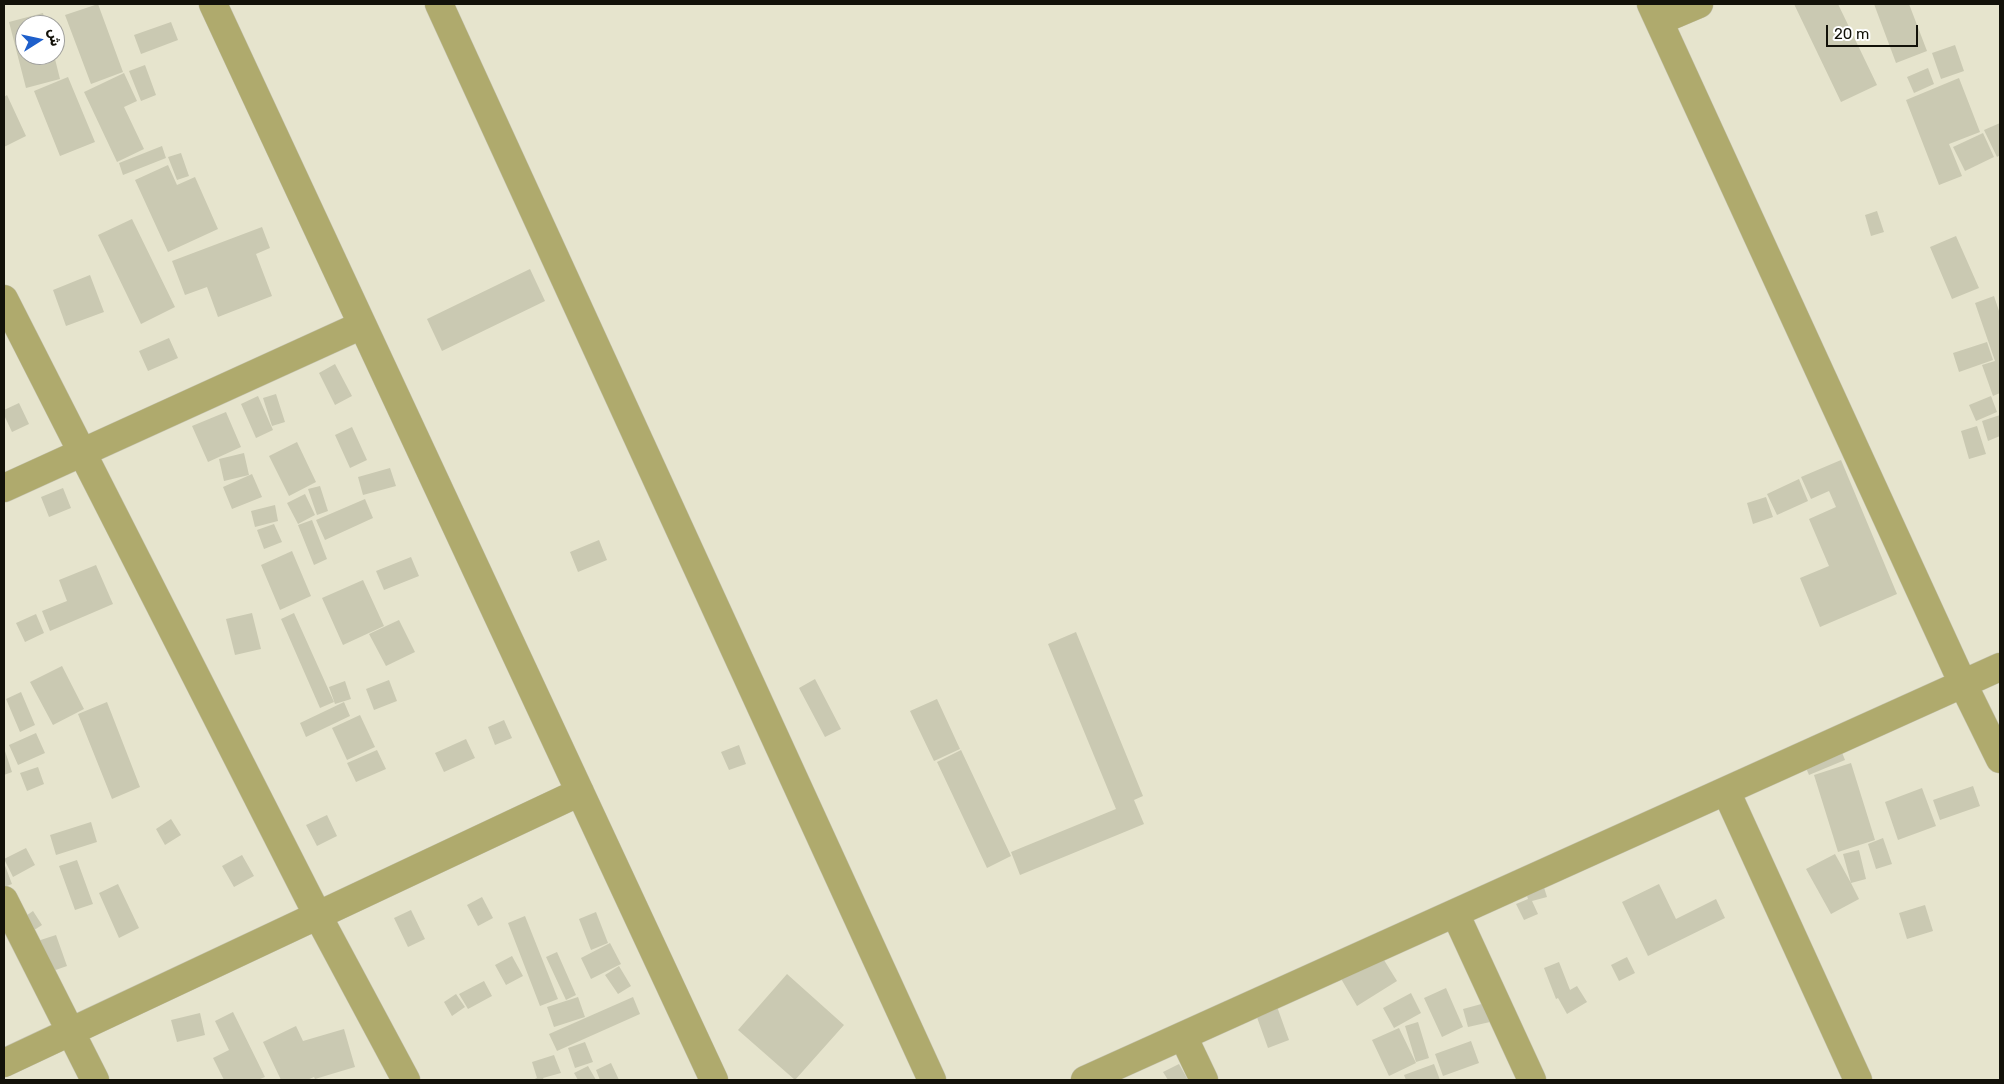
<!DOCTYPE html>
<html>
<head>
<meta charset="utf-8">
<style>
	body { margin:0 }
	#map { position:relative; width:2004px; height:1084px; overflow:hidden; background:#e6e4cd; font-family:Rubik,Cairo,sans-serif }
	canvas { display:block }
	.frame { position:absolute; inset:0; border:5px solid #121109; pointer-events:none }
	.north { position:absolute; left:15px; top:15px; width:50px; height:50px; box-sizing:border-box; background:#fff; border:1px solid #a0a09d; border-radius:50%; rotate:80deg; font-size:14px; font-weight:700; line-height:20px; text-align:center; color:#121109 }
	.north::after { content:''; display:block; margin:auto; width:18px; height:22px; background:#1e5fcb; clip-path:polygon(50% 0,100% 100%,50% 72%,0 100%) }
	.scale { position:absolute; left:1826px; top:25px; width:92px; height:22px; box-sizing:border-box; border:2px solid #121109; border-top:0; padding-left:6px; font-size:15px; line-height:18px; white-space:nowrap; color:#121109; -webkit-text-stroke:4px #fff; paint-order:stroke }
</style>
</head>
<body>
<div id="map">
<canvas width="2004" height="1084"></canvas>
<div class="frame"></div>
<div class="north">ش</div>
<div class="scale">20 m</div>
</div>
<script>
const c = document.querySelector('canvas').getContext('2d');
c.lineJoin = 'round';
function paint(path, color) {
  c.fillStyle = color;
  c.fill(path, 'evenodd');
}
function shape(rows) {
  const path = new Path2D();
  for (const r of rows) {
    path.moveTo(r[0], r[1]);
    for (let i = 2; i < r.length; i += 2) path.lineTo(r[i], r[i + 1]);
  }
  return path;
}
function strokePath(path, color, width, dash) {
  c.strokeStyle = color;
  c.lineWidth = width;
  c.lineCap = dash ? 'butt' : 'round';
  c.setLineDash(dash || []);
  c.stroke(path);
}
paint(shape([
	[98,4,123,72,91,84,65,15],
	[1794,4,1838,4,1877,85,1841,102],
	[1874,4,1909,4,1927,51,1896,63],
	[43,13,46,25,25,25,25,55,54,55,60,79,26,88,9,22],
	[171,22,178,40,141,54,134,35],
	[1955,45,1964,71,1941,79,1932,53],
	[145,65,156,95,141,101,129,71],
	[1928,68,1934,84,1914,93,1907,77],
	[124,73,137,101,124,107,144,149,117,162,84,92],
	[68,77,95,142,60,156,34,91],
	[1959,78,1980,132,1949,144,1962,176,1939,185,1906,100],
	[7,95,26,136,4,147,4,97],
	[2000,123,2000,155,1997,157,1984,130],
	[1983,133,1994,157,1965,171,1953,147],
	[162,146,166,158,123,175,119,163],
	[181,153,189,176,177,180,168,157],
	[168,165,177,185,195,177,218,229,168,252,135,180],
	[1877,211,1884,232,1871,236,1865,215],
	[132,219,175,307,141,324,98,235],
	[262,227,270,248,256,254,272,296,218,317,207,287,185,295,172,261],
	[1956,236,1979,288,1952,299,1930,247],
	[530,269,545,301,442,351,427,319],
	[90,275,104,312,66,326,53,290],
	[1994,296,2000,314,2000,393,1993,396,1982,365,1995,361,1975,303],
	[169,338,178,358,148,371,139,351],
	[1987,342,1993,360,1959,372,1953,353],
	[335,364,352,396,335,405,319,373],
	[276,394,285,422,272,426,263,398],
	[258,396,273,430,256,438,241,404],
	[1991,396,1997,412,1976,421,1969,405],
	[19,403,29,424,12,432,4,415,4,410],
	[226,412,241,447,208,462,192,426],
	[2000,415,2000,436,1988,441,1982,421],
	[1977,426,1986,454,1969,459,1961,431],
	[352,427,367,460,350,468,335,435],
	[297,442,316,482,289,496,269,456],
	[244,453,249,475,224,481,219,459],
	[1841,460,1897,594,1820,627,1800,578,1829,566,1809,519,1836,507,1829,491,1811,499,1801,477],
	[390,468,396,486,363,495,358,477],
	[252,474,262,497,232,509,223,487],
	[1799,479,1808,501,1777,515,1767,494],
	[320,486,328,511,317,515,308,489],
	[63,488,71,508,49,517,41,497],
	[305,494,315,515,298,524,287,503],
	[1766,497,1773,517,1753,524,1747,503],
	[365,499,373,518,325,540,316,520],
	[275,505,278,521,255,527,251,511],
	[312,520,327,559,314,565,298,525],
	[274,524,282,542,264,549,257,530],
	[599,540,607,560,578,572,570,552],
	[292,551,311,596,280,610,261,565],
	[411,557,419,576,384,590,376,571],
	[96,565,113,604,50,631,42,611,67,601,59,580],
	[363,580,384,626,343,645,322,598],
	[252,613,261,649,235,655,226,619],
	[294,613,334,702,320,708,281,619],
	[36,614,44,633,25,642,16,623],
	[399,620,415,652,386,666,369,634],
	[1076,632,1143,796,1134,800,1144,824,1020,875,1011,852,1116,809,1048,644],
	[62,666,84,709,53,725,30,682],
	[815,679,841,729,825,737,799,688],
	[389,680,397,701,374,710,366,689],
	[345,681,351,699,335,704,329,687],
	[21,692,35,725,20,732,6,699],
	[937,699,960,749,934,761,910,711],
	[107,702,140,787,112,799,78,714],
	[344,702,350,716,306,737,300,723],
	[360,715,375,747,347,760,332,728],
	[504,720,512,738,495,745,488,727],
	[36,733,45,753,18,765,9,745],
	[466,739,475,758,444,772,435,753],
	[1837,740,1845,760,1809,775,1801,756],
	[739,745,746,764,729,770,721,752],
	[4,748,12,772,4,775],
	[377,750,386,769,356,782,347,763],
	[961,750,1011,856,987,868,937,762],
	[1851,763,1875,840,1838,852,1814,775],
	[38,767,44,784,27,791,20,773],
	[1973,786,1980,806,1940,820,1933,800],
	[1922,788,1936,826,1898,840,1885,802],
	[327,815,337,836,317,846,306,825],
	[171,819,181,835,165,845,156,829],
	[91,822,97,842,56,855,50,835],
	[1883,838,1892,864,1876,869,1868,844],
	[26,848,35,865,13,877,4,859],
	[1859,850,1866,879,1851,883,1859,899,1831,914,1806,869,1835,854,1851,883,1843,854],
	[242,855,254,876,234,887,222,866],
	[77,860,93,904,75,910,59,866],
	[4,863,12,884,4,887],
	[1542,881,1547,897,1532,901,1538,914,1524,920,1516,904,1528,899,1524,886],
	[118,884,139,928,119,938,99,893],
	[1659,884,1676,919,1716,899,1725,918,1648,956,1622,902],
	[482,897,493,918,478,926,467,905],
	[1925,905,1933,931,1907,939,1899,913],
	[411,910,425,939,408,947,394,918],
	[33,911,42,925,28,934,20,920],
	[596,912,608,943,591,950,579,919],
	[525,916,558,999,540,1006,508,923],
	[56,935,67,966,30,979,19,947],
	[610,943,621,964,591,979,581,958],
	[557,952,576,995,566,1000,546,957],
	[1379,952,1397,981,1357,1006,1340,977],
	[512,956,523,976,506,985,495,965],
	[1627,957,1635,973,1619,981,1611,965],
	[1559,962,1570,990,1577,986,1587,1002,1567,1014,1558,998,1556,999,1544,968],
	[619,966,631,986,618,994,605,975],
	[787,974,844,1025,795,1080,738,1030],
	[484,981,492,996,468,1009,459,994],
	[1446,988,1463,1027,1442,1037,1424,998],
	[1411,993,1421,1013,1394,1028,1383,1008],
	[456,994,465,1007,452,1016,444,1002],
	[578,997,585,1017,554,1027,547,1007],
	[633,997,640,1014,557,1051,549,1034],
	[1275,1001,1289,1040,1268,1048,1254,1009],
	[1485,1003,1490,1022,1468,1027,1463,1009],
	[233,1012,265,1077,260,1079,261,1080,224,1080,213,1058,229,1050,215,1021],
	[200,1013,205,1035,177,1042,171,1020],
	[1418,1022,1429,1058,1416,1062,1405,1026],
	[296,1026,303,1041,344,1029,355,1067,315,1079,314,1077,307,1080,281,1080,263,1042],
	[1399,1028,1416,1063,1389,1076,1372,1040],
	[1471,1041,1479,1063,1443,1076,1435,1054],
	[585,1042,593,1062,575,1068,568,1048],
	[554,1055,561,1073,543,1078,544,1080,532,1080,537,1078,532,1062],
	[611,1063,619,1080,600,1080,596,1070],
	[1179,1064,1188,1080,1168,1080,1163,1072],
	[1434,1064,1440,1080,1406,1080,1404,1075],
	[588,1066,596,1080,578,1080,574,1073]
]), '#cac9b2');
const street = shape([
	[213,4,714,1080],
	[439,4,932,1080],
	[1651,4,1963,684,2000,759],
	[1659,21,1699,4],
	[4,299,318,916,406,1080],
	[4,488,362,325],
	[1726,791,1858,1080],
	[4,900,95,1080],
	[1455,913,1532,1080],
	[1183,1036,1204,1080],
	[4,1063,580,792],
	[1085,1080,2000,667]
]);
strokePath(street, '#c4c2ae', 29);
strokePath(street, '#afaa6d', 28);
</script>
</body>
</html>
